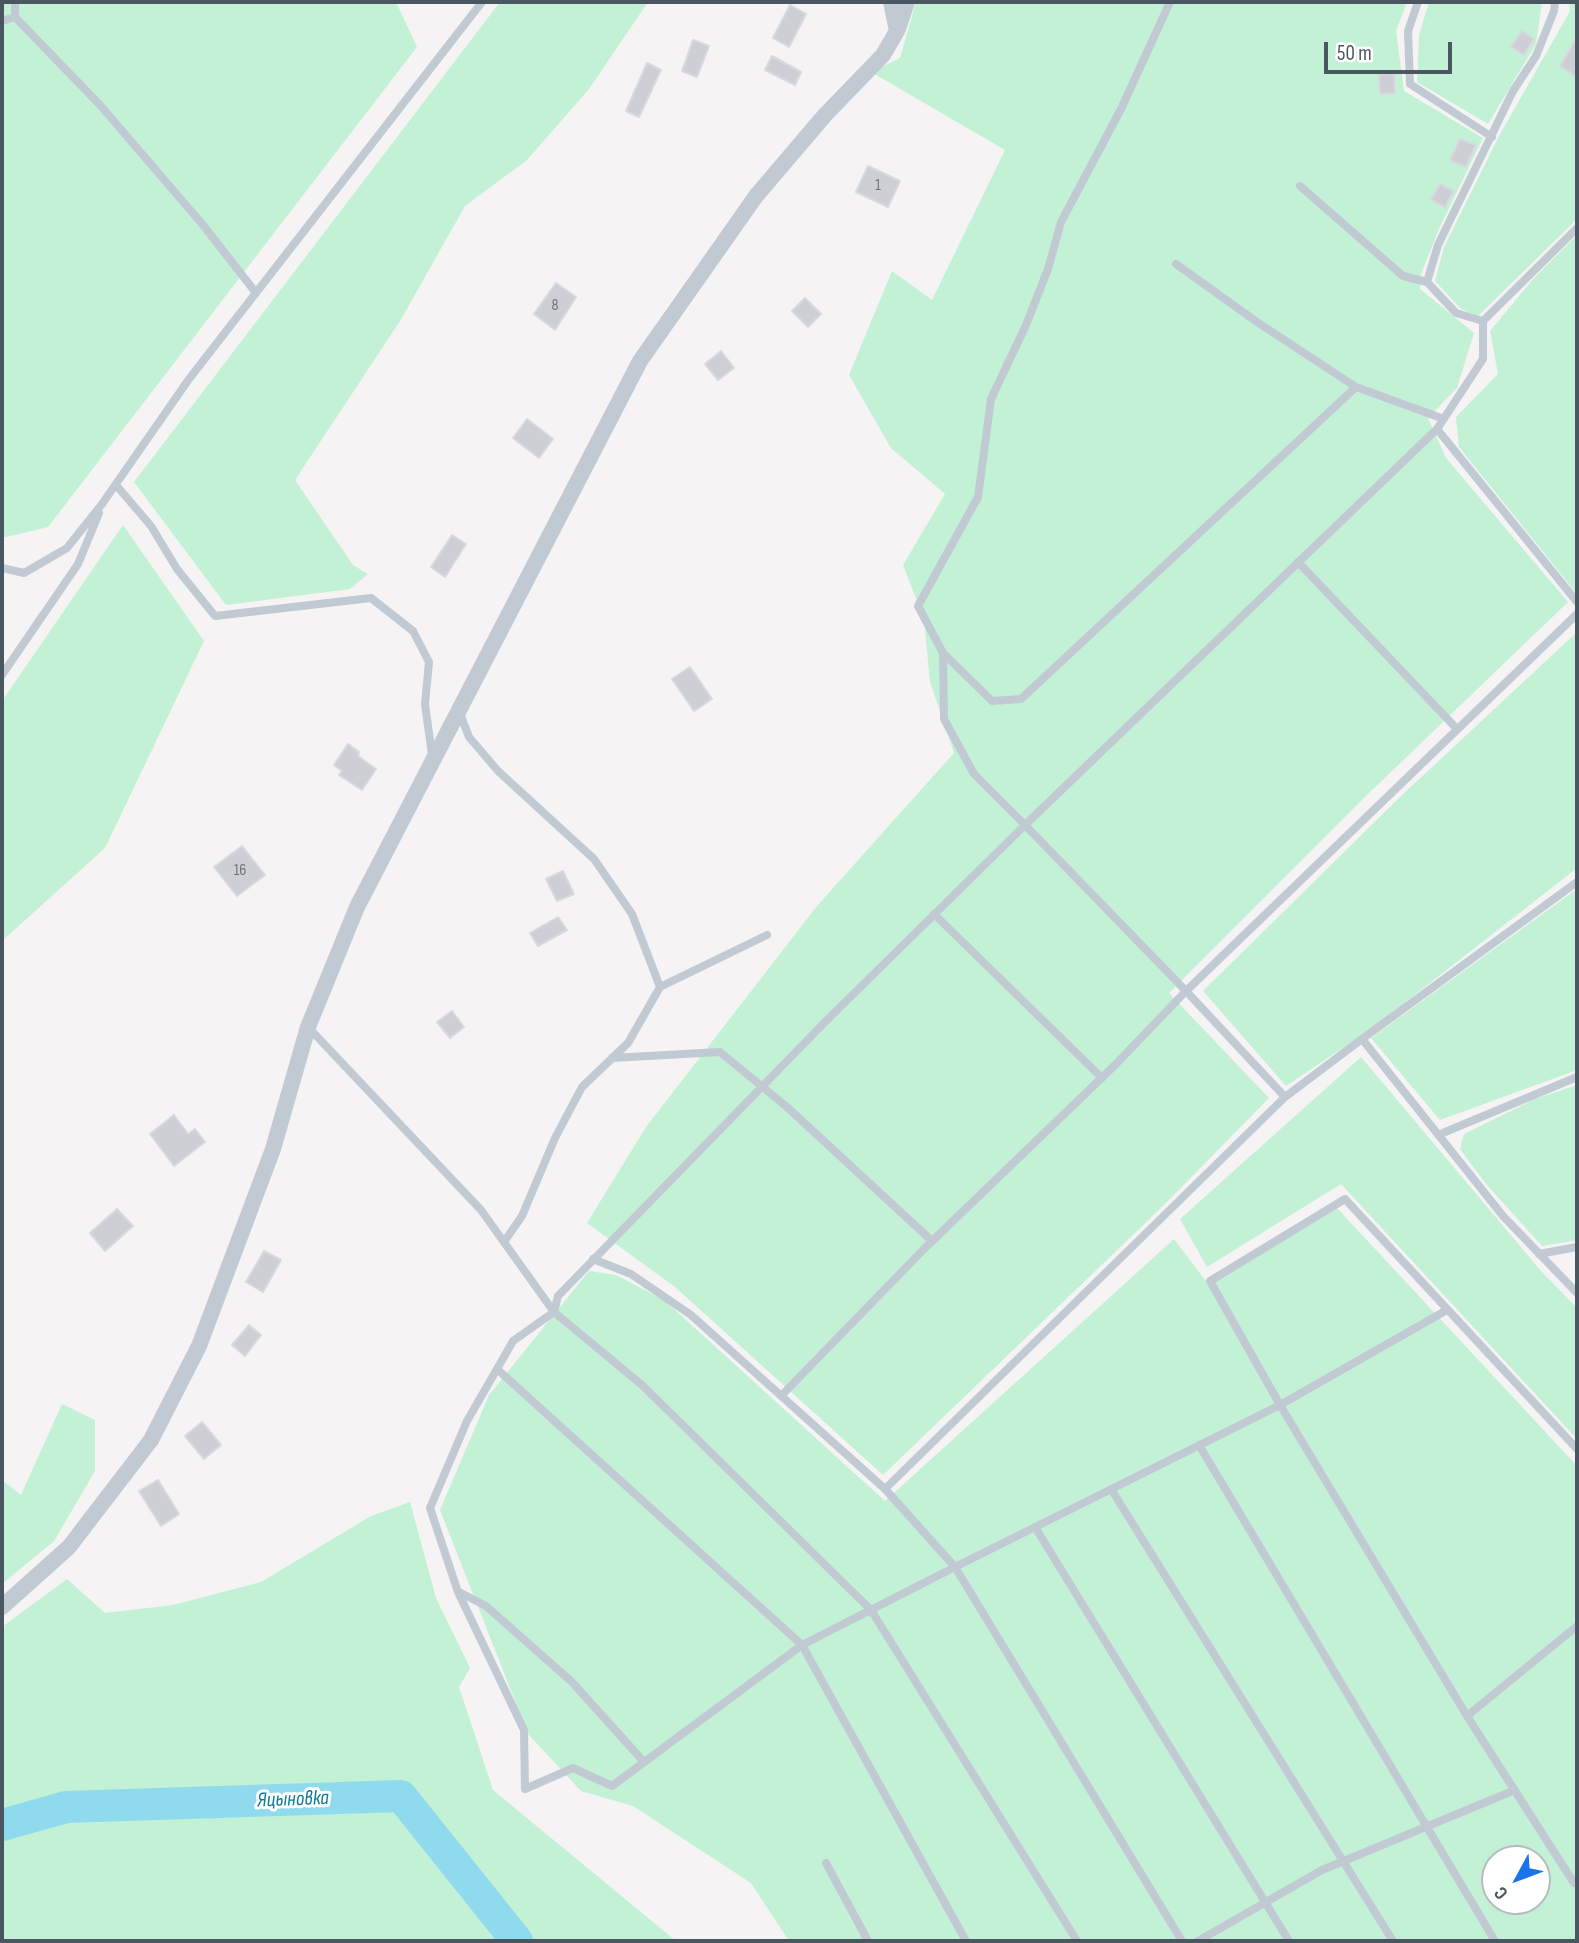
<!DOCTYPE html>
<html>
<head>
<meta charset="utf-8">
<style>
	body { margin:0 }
	#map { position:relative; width:1579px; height:1943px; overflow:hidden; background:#f5f3f3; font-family:"Sofia Sans Condensed",sans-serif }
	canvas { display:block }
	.frame { position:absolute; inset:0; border:4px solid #4a5661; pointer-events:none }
	.north { position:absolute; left:1481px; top:1845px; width:70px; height:70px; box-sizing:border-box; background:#fff; border:2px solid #b7bbc0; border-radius:50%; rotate:229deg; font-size:19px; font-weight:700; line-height:28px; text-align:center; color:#4a5661 }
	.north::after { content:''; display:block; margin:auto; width:24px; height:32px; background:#1a73e8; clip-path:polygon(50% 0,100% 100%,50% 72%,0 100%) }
	.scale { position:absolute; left:1324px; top:42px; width:128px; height:32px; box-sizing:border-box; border:4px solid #4a5661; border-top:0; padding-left:9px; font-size:21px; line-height:24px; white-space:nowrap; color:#4a5661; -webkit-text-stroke:5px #fff; paint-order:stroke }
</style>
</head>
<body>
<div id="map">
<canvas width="1579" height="1943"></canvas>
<div class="frame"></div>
<div class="north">С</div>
<div class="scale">50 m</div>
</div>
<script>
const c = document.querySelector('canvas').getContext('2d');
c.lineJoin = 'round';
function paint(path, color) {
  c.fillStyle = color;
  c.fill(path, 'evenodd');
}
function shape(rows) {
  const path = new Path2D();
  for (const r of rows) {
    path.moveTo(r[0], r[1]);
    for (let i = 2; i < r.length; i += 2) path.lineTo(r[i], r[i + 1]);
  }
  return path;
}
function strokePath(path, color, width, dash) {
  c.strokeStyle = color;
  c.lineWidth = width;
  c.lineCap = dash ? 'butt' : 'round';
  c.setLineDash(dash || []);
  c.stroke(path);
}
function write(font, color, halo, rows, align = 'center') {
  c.font = font + ' "Sofia Sans Condensed",sans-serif';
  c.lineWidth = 6;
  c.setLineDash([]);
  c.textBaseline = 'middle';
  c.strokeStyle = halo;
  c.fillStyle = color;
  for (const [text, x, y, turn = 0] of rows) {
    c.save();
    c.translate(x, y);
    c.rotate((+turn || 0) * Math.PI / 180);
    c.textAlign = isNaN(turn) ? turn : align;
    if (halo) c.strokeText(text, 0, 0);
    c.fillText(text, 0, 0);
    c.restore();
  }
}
paint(shape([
	[2,2,396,2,417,47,48,527,2,538],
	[500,2,648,2,589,89,527,160,465,206,400,321,295,480,353,565,368,574,350,589,226,605,134,482],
	[916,2,1407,2,1396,31,1404,91,1483,138,1439,229,1421,274,1420,289,1474,333,1457,388,1428,418,1446,458,1568,602,1368,794,1169,993,1269,1098,1163,1206,883,1475,675,1287,587,1223,646,1127,817,906,954,753,930,682,924,619,903,565,945,494,891,448,849,375,892,271,932,300,1005,150,871,72,900,58],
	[1429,2,1542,2,1536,44,1488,124,1417,82,1419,35],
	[1569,2,1577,2,1577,219,1478,316,1461,309,1435,281,1444,247,1499,136,1570,11],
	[1577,235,1577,594,1459,447,1456,417,1498,374,1490,331,1534,278],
	[123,525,204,641,105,848,2,941,2,701],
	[1577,632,1577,868,1371,1029,1286,1086,1203,991,1401,796],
	[1577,889,1577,1070,1440,1120,1371,1038],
	[1361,1057,1541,1271,1577,1308,1577,1439,1341,1184,1207,1267,1180,1219],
	[1577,1085,1577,1240,1542,1246,1486,1184,1460,1149,1464,1134,1535,1099],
	[1337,1208,1577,1466,1577,1941,789,1941,751,1883,633,1806,581,1791,528,1734,440,1510,489,1395,589,1271,616,1275,664,1300,885,1501,1174,1239,1208,1284],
	[1495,1859,1537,1859,1537,1901,1495,1901],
	[62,1404,95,1420,95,1471,54,1541,2,1584,2,1480,21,1495],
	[410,1502,436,1598,470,1668,459,1687,493,1790,676,1941,2,1941,2,1627,67,1579,105,1613,173,1605,261,1582,371,1516]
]), '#c3f1d5');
strokePath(shape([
	[2,1825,66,1807,401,1796,517,1941]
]), '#90daee', 32);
const building = shape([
	[790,5,806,14,789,47,773,38,790,5],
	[1522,31,1534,39,1524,55,1511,47,1522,31],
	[1577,37,1577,77,1560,66,1577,37],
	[693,40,709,46,697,77,682,71,693,40],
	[772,56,801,72,795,85,765,70,772,56],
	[647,63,661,70,639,117,626,111,647,63],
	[1394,73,1395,93,1380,94,1379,74,1394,73],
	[1460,139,1476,145,1466,167,1450,160,1460,139],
	[868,166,900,181,888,207,856,192,868,166],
	[1440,184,1454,191,1445,207,1431,200,1440,184],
	[556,283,576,297,555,330,534,314,556,283],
	[805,298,821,314,808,327,792,311,805,298],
	[721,351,734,368,718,380,705,364,721,351],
	[527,419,553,439,539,458,513,438,527,419],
	[452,535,466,544,445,577,431,567,452,535],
	[690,667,712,699,694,711,672,679,690,667],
	[348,744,359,752,358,756,376,769,362,790,339,775,342,771,334,765,348,744],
	[242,846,265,875,237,896,214,867,242,846],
	[563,871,574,894,557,901,546,879,563,871],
	[558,917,567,930,538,946,530,933,558,917],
	[452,1011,464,1027,450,1038,437,1022,452,1011],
	[174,1115,188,1134,195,1129,205,1142,174,1166,150,1134,174,1115],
	[117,1209,133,1226,105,1251,90,1233,117,1209],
	[264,1251,281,1260,263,1292,246,1282,264,1251],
	[249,1325,261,1335,245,1356,232,1345,249,1325],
	[202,1422,221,1445,204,1459,185,1436,202,1422],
	[158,1480,179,1514,161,1526,139,1491,158,1480]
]);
paint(building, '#cdcfd5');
strokePath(building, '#d7d9de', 2);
strokePath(shape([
	[1170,2,1121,109,1061,222,1048,269,1026,325,991,399,978,497,918,606,943,653,944,719,974,774,1025,825,1437,429],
	[1418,2,1408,31,1410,84,1492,137],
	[15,17,100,105,203,225,256,293],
	[2,21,15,17,15,2],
	[1300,186,1403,276,1427,282],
	[1577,228,1483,321,1483,359,1437,429,1577,602],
	[1176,264,1257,322,1356,387],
	[1483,321,1456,313,1427,282,1438,245,1513,91,1536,56,1554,11,1555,2],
	[116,485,151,526,177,569,215,616,371,598,413,631,429,662,425,704,432,755],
	[1298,562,1457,729],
	[2,568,24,573,67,548,102,504,189,379,482,2],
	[943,653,992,701,1021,699,1356,387,1444,419],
	[2,675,78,564,99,513],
	[459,711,469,737,498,771,594,859,632,914,660,987,628,1043,582,1087,555,1138,522,1216,504,1242],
	[1577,882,1362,1039,1503,1216,1577,1293],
	[934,914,1102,1078],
	[660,987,767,935],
	[308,1027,481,1210,554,1312,513,1341,497,1369,467,1421,430,1508,458,1592,524,1730,525,1789,573,1768,612,1786,802,1645,497,1369],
	[1362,1039,1285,1097,1186,991,1577,614],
	[612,1058,720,1052,787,1107,932,1241],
	[1285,1097,885,1489,955,1567,1280,1405,1210,1281,1345,1199,1577,1449],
	[1438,1135,1577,1077],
	[1539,1254,1577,1247],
	[593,1259,631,1274,691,1315,885,1489],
	[1447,1310,1280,1405,1467,1716],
	[781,1396,925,1248,1115,1065,1186,991,1025,825,826,1021,558,1296,554,1312,642,1385,871,1610,1077,1941],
	[1199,1445,1495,1941],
	[1111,1489,1393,1941],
	[1035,1527,1289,1941],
	[459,1592,486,1606,572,1682,644,1762],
	[826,1863,868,1941],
	[1574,1883,1467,1716,1577,1626],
	[966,1941,802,1645,955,1567,1182,1941],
	[1198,1941,1322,1870,1515,1790]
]), '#c1cad2', 8);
strokePath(shape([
	[898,29,907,2],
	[2,1607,69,1547,151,1440,199,1346,273,1149,308,1027,357,907,640,361,756,196,825,115,883,55,897,31,891,2]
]), '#c1cad2', 16);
write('16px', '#6b747e', null, [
	["1",878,186],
	["8",555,306],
	["16",240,871]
]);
write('italic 21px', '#0c7c9b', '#fff', [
	["Яцыновка",293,1800,-2]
]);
</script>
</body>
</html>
